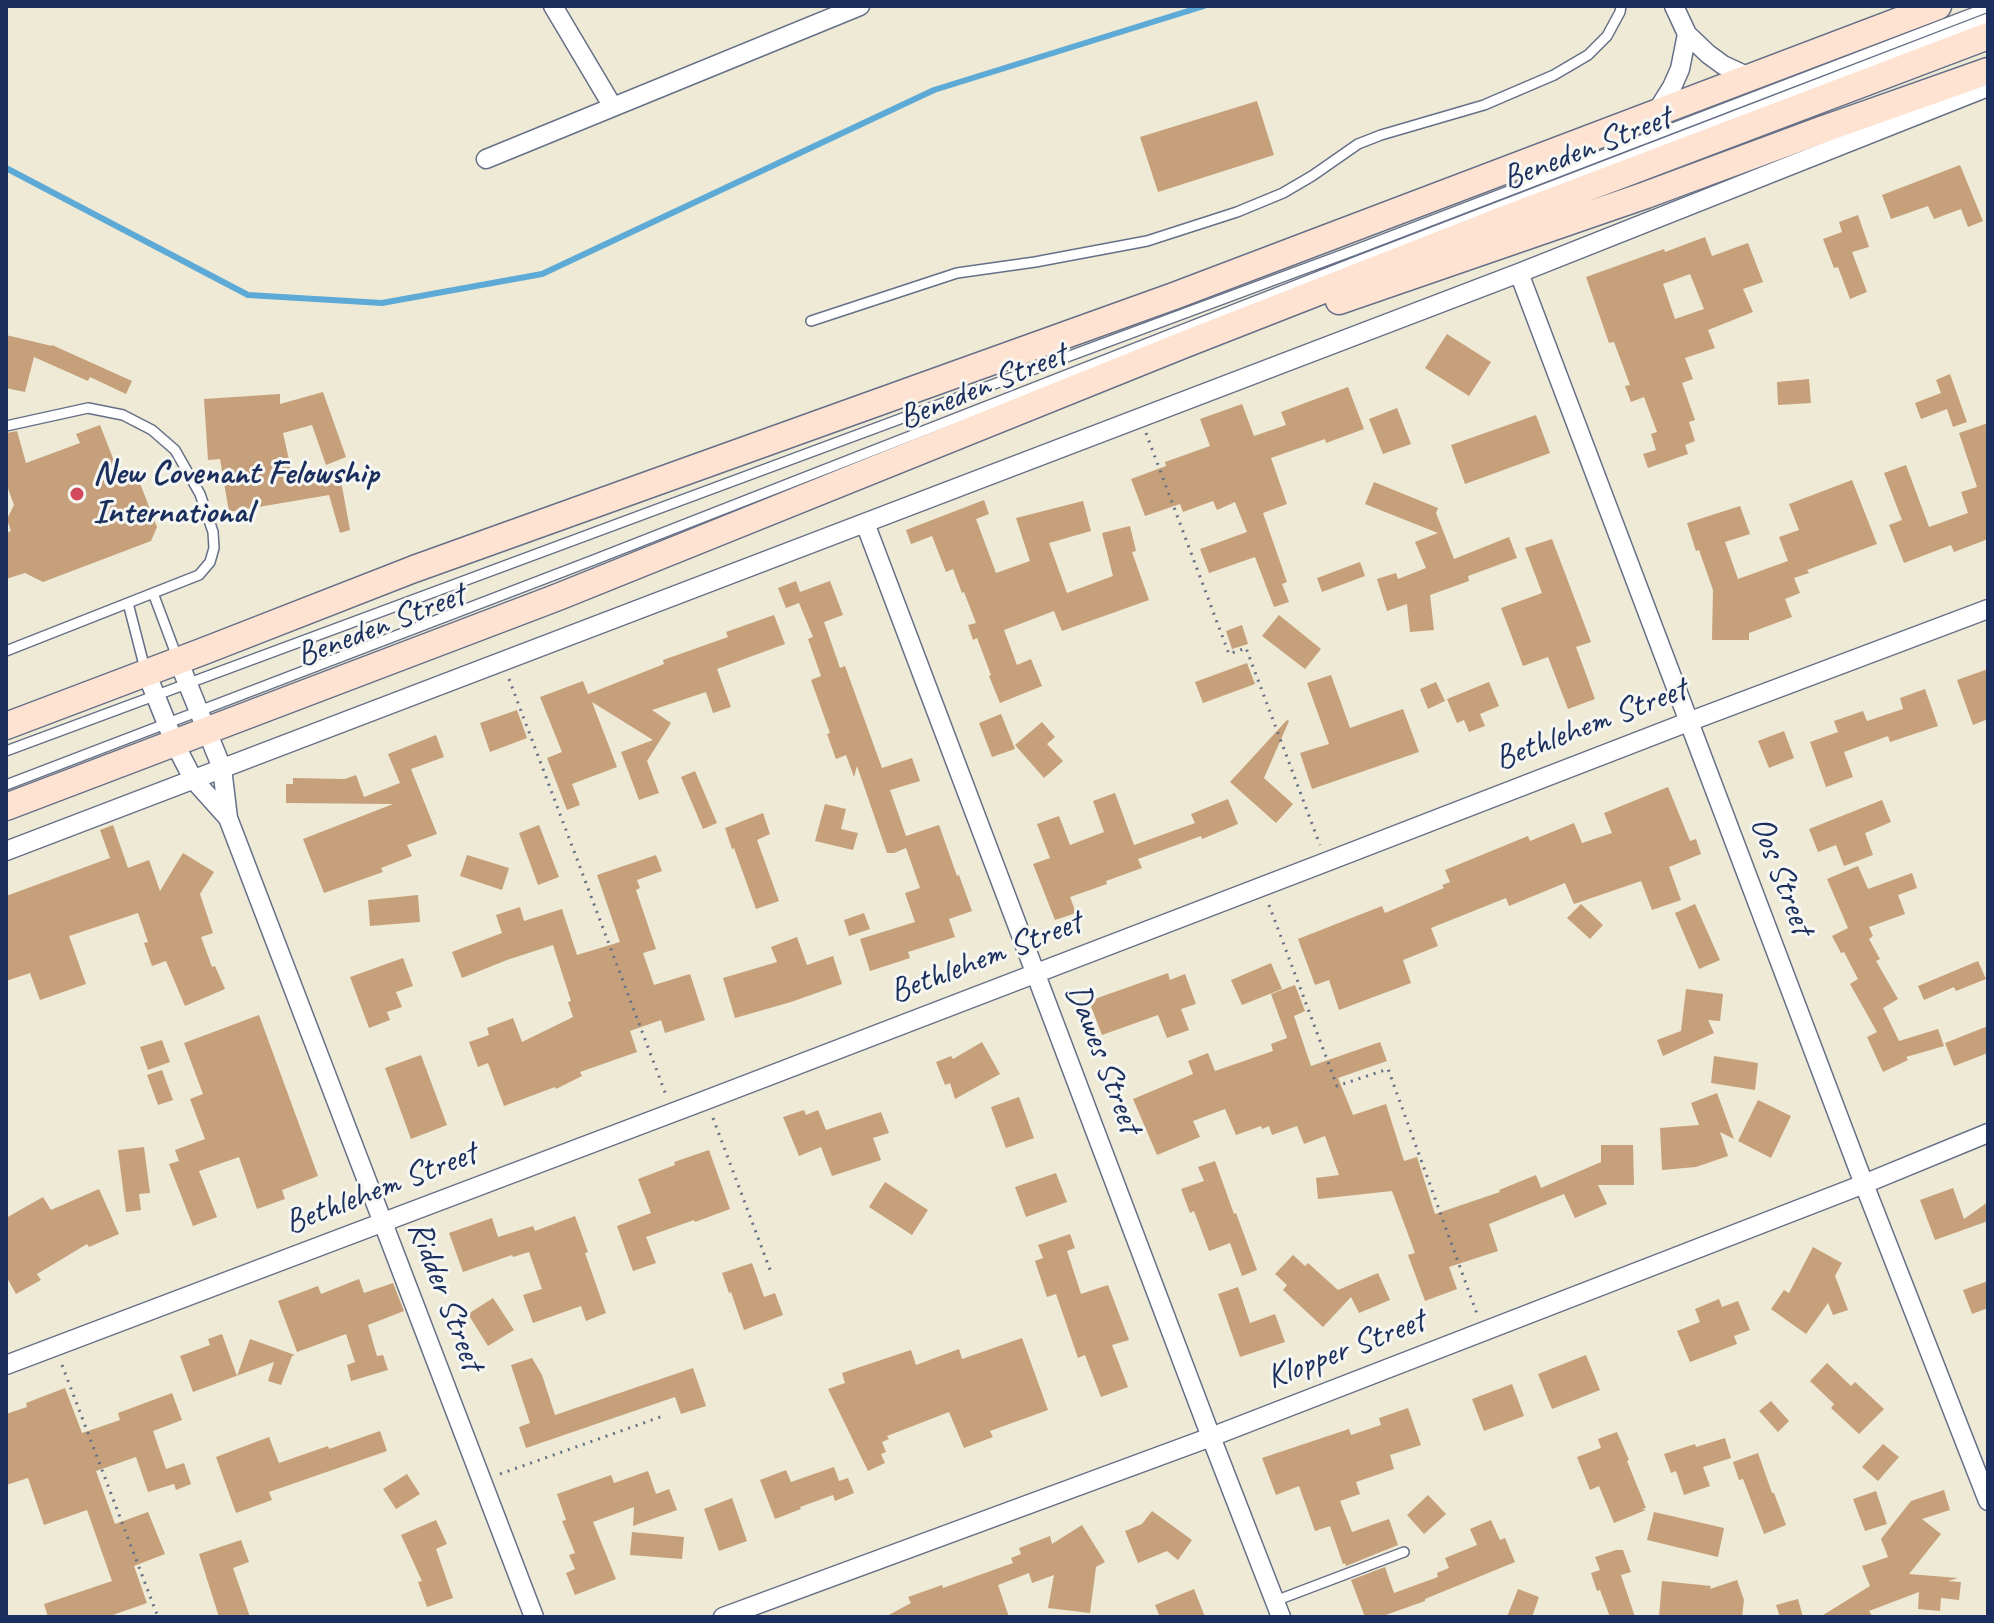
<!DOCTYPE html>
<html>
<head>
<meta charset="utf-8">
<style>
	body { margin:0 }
	#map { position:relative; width:1994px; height:1623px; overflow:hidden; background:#eeead5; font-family:Caveat,sans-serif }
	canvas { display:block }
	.frame { position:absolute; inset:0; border:8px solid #1b2f5e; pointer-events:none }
</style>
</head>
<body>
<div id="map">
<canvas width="1994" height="1623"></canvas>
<div class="frame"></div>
</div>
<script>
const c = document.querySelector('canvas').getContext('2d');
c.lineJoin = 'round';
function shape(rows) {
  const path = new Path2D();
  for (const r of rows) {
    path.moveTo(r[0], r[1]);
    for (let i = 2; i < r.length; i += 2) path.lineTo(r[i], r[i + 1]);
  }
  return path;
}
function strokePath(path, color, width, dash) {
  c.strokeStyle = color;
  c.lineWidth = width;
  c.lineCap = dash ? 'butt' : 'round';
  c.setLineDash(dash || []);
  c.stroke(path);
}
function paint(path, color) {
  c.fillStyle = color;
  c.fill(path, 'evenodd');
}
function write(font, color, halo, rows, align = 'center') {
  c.font = font + ' Caveat,sans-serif';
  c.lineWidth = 6;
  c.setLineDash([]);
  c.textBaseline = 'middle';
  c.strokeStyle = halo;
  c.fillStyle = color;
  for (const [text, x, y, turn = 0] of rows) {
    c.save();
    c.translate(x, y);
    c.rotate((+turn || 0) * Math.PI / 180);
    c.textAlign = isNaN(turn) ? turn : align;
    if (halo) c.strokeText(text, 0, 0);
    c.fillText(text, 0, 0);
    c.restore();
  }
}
strokePath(shape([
	[6,168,248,295,382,303,542,274,934,90,1204,6]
]), '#5eaad7', 6);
paint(shape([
	[1257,101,1274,155,1158,192,1140,137],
	[1960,165,1983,221,1968,227,1961,209,1934,219,1928,206,1891,219,1882,195],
	[1858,215,1869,247,1852,252,1867,292,1850,299,1838,267,1834,268,1823,239,1842,232,1839,222],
	[1705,237,1712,256,1748,243,1763,282,1743,289,1753,312,1708,330,1715,348,1685,358,1693,379,1682,383,1695,420,1689,422,1695,441,1685,445,1688,454,1648,468,1643,454,1656,450,1651,434,1657,432,1644,397,1631,402,1625,386,1630,385,1614,342,1609,343,1586,277,1664,249,1665,252],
	[1690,274,1704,309,1675,319,1663,284],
	[1447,334,1491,362,1469,396,1425,368],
	[6,335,52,346,52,345,132,381,126,394,90,377,88,381,34,357,25,392,6,388],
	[1950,374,1967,422,1953,427,1947,409,1921,419,1915,403,1941,393,1936,380],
	[1809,379,1811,403,1778,405,1777,382],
	[1348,387,1364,429,1326,443,1325,439,1271,458,1287,504,1263,513,1287,582,1282,584,1289,602,1274,607,1255,557,1209,573,1200,549,1247,532,1235,502,1217,510,1213,501,1183,512,1180,504,1145,516,1131,479,1166,466,1165,462,1210,446,1200,419,1242,404,1254,436,1286,425,1281,412],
	[323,392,346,457,326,465,312,425,283,433,293,478,339,470,350,530,340,533,329,495,229,512,220,459,208,460,204,399,280,394,280,404],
	[1397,408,1411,444,1383,454,1369,419],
	[1536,415,1550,453,1465,484,1451,445],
	[1988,423,1988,539,1954,552,1951,545,1904,563,1889,525,1902,520,1884,473,1906,465,1929,527,1968,513,1961,492,1977,487,1959,433],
	[100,425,116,466,136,473,157,527,151,541,43,582,25,573,6,579,6,533,11,531,7,519,14,505,6,483,6,433,17,431,26,463,80,443,76,434],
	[1852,480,1877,544,1807,570,1809,573,1794,578,1800,593,1785,599,1792,617,1749,633,1749,640,1712,640,1713,590,1699,550,1696,551,1687,523,1740,506,1750,534,1725,542,1738,579,1788,561,1779,537,1799,530,1789,504],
	[1374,482,1438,508,1436,513,1454,559,1509,537,1517,558,1468,576,1469,581,1430,595,1434,630,1410,632,1407,604,1387,611,1377,579,1396,573,1398,579,1426,568,1415,542,1438,533,1365,504],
	[984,500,989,514,976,519,996,573,1030,561,1016,518,1083,501,1091,531,1049,543,1067,593,1113,576,1102,533,1130,526,1136,551,1132,552,1149,600,1062,631,1054,611,1004,630,1017,665,1031,659,1042,686,1000,703,989,676,991,675,977,638,973,640,968,625,976,623,964,592,962,593,953,569,946,572,932,536,911,544,906,530],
	[1552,539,1591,642,1576,647,1595,699,1568,709,1548,657,1523,666,1501,608,1542,593,1525,548],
	[1360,562,1365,576,1322,592,1317,578],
	[796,581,800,592,830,581,843,615,824,622,840,668,845,666,882,768,912,758,920,781,890,790,906,836,939,825,957,876,959,875,972,911,949,919,955,937,908,952,910,958,870,971,860,939,915,922,905,893,920,888,906,848,894,853,887,853,857,766,854,777,846,755,836,759,827,734,830,733,811,680,821,676,808,639,813,637,799,603,786,608,778,588],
	[774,615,785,644,717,669,731,707,713,713,706,692,652,710,671,723,647,761,659,793,639,800,621,752,653,740,592,702,617,767,572,784,580,805,567,810,547,758,562,752,540,697,583,681,588,694,664,664,663,660,728,637,726,632],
	[1279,615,1321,649,1305,669,1262,636],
	[1242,625,1248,644,1232,649,1226,631],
	[1247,663,1255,684,1203,703,1195,682],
	[1988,669,1988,719,1973,725,1957,680],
	[1331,675,1350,728,1403,709,1419,752,1312,789,1300,753,1329,744,1307,683],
	[1436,682,1445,701,1428,709,1420,689],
	[1489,682,1499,706,1480,714,1485,726,1469,732,1464,720,1457,723,1447,699],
	[1925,689,1938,726,1890,742,1888,736,1844,752,1853,777,1826,787,1810,742,1838,732,1834,721,1863,711,1867,721,1903,709,1900,698],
	[517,710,527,738,490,752,480,723],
	[1001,714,1015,749,992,757,979,723],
	[1287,720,1289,721,1264,778,1293,804,1276,823,1230,782],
	[1042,722,1055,737,1047,744,1063,761,1044,778,1015,745],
	[1784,731,1794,758,1769,768,1758,741],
	[436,735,444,757,411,769,437,834,407,845,412,856,381,868,383,872,324,893,303,839,393,804,286,803,286,784,293,784,293,778,345,779,356,775,364,797,400,783,388,754],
	[695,771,717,823,703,829,681,777],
	[1668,787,1690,841,1696,839,1701,854,1669,867,1681,900,1652,910,1641,881,1574,904,1565,883,1509,906,1506,898,1431,928,1438,946,1403,960,1411,983,1339,1010,1329,980,1315,985,1298,939,1382,906,1385,913,1444,888,1442,885,1450,882,1445,870,1528,836,1530,841,1574,823,1582,843,1612,833,1604,813],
	[1115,793,1134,845,1195,823,1191,814,1228,799,1238,824,1202,839,1201,836,1138,859,1142,868,1106,881,1107,884,1070,897,1076,913,1055,920,1033,864,1050,858,1037,824,1059,816,1070,845,1104,832,1093,801],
	[1882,800,1891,822,1865,833,1873,855,1844,866,1836,845,1818,852,1809,829],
	[825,804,846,809,841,829,858,833,853,850,815,841],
	[763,813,770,834,757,840,779,901,756,909,734,848,732,849,725,828],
	[113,825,128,868,149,860,160,891,183,853,214,872,200,894,213,933,201,937,212,967,215,966,225,989,185,1006,166,961,152,966,144,943,148,942,138,913,69,936,86,984,40,1000,30,973,6,981,6,896,110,858,100,830],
	[539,825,559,877,538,885,519,833],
	[467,855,509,868,502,890,460,876],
	[656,855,662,871,637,880,640,888,636,890,656,949,643,953,654,985,690,974,705,1020,665,1033,661,1020,630,1031,637,1052,580,1072,582,1076,556,1089,555,1087,504,1106,488,1063,478,1067,469,1042,489,1035,487,1028,513,1018,522,1042,573,1017,568,1002,571,1001,553,945,507,960,462,978,452,952,502,933,496,915,520,907,524,921,562,909,577,955,620,942,597,875],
	[1858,866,1868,889,1912,873,1917,888,1898,895,1905,914,1869,927,1873,936,1869,939,1880,959,1876,961,1898,999,1883,1008,1899,1041,1938,1029,1944,1046,1906,1057,1908,1060,1883,1072,1867,1037,1877,1032,1850,984,1858,979,1844,952,1841,953,1832,936,1848,928,1827,879],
	[418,895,420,922,370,926,368,900],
	[1581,904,1603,925,1590,939,1567,918],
	[1695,904,1720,960,1699,969,1675,913],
	[864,913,870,929,849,936,844,920],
	[797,937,807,965,833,956,842,984,791,1002,735,1018,723,978,777,962,771,947],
	[403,958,413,986,396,992,402,1007,387,1012,390,1020,369,1028,350,977],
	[1978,961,1986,979,1956,991,1954,987,1924,1000,1918,986],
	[1271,963,1282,989,1242,1005,1231,980],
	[1168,973,1170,980,1185,974,1196,1004,1181,1009,1189,1030,1167,1038,1158,1015,1102,1035,1089,1001],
	[1295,985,1305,1011,1294,1016,1311,1066,1380,1042,1387,1061,1338,1078,1353,1115,1386,1104,1404,1161,1417,1157,1435,1214,1500,1192,1499,1190,1536,1175,1541,1188,1601,1162,1601,1145,1633,1145,1634,1185,1598,1185,1607,1204,1575,1218,1564,1194,1489,1224,1498,1251,1449,1267,1457,1289,1425,1301,1408,1255,1415,1253,1392,1191,1318,1199,1316,1178,1339,1175,1325,1136,1304,1144,1297,1126,1272,1135,1269,1126,1262,1129,1261,1126,1236,1135,1225,1109,1193,1121,1200,1137,1157,1155,1133,1099,1193,1074,1188,1061,1208,1053,1215,1071,1273,1051,1271,1044,1287,1038,1271,994],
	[1686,989,1723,994,1720,1021,1708,1020,1714,1033,1663,1056,1657,1040,1681,1031],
	[259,1015,318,1176,282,1190,285,1199,257,1209,239,1157,199,1171,217,1217,193,1226,169,1164,179,1161,175,1150,205,1139,190,1099,203,1094,184,1043],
	[1988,1026,1988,1053,1954,1066,1945,1043],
	[162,1040,170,1062,148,1070,140,1047],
	[982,1042,1000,1074,955,1099,950,1083,945,1085,936,1062,951,1056,953,1059],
	[421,1055,447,1125,411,1139,385,1068],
	[1714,1056,1758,1063,1755,1090,1711,1083],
	[162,1070,173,1100,158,1105,147,1075],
	[1717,1093,1734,1139,1720,1132,1728,1156,1696,1167,1662,1170,1660,1128,1699,1125,1691,1103],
	[1019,1097,1034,1138,1006,1148,991,1107],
	[1758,1100,1791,1116,1771,1158,1738,1141],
	[804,1110,806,1115,818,1110,826,1130,881,1112,889,1133,873,1138,881,1160,832,1176,821,1147,799,1156,783,1117],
	[144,1147,150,1193,139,1194,141,1210,126,1212,118,1150],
	[709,1150,730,1209,695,1222,694,1220,646,1237,656,1263,633,1271,617,1226,651,1213,638,1179,675,1165,674,1162],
	[1215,1161,1234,1214,1236,1213,1257,1270,1242,1276,1230,1243,1209,1251,1194,1211,1190,1213,1181,1189,1204,1181,1198,1167],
	[1056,1173,1067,1202,1026,1217,1015,1187],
	[885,1182,928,1210,912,1235,869,1207],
	[1953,1188,1964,1219,1988,1202,1988,1221,1935,1240,1920,1200],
	[99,1189,119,1234,89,1247,87,1244,37,1274,41,1280,16,1294,6,1276,6,1218,43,1197,51,1210],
	[575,1216,588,1252,585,1253,606,1313,586,1321,581,1306,533,1323,523,1295,542,1289,529,1252,513,1257,512,1255,463,1272,449,1233,492,1218,498,1237,533,1226,535,1231],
	[1070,1234,1075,1248,1067,1251,1081,1294,1108,1285,1129,1340,1112,1345,1128,1387,1101,1397,1085,1355,1078,1358,1056,1294,1047,1297,1035,1261,1043,1258,1038,1245],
	[1813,1247,1842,1263,1835,1276,1848,1310,1833,1315,1828,1303,1806,1334,1771,1309,1784,1290,1789,1293],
	[1293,1255,1305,1266,1308,1263,1338,1290,1378,1273,1390,1300,1359,1313,1351,1297,1323,1327,1283,1290,1287,1285,1275,1274],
	[752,1263,764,1297,775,1293,783,1315,744,1330,731,1292,729,1293,722,1273],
	[359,1279,364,1293,393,1283,404,1311,368,1325,377,1356,383,1355,388,1370,351,1381,347,1365,355,1362,346,1334,297,1352,278,1301,318,1286,321,1294],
	[1988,1281,1988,1308,1972,1314,1963,1290],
	[1238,1287,1250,1323,1275,1314,1285,1342,1240,1357,1218,1294],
	[493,1298,514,1330,488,1346,468,1314],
	[1719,1299,1722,1307,1738,1301,1750,1330,1734,1336,1737,1344,1690,1362,1677,1331,1700,1322,1695,1309],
	[222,1334,237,1376,250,1339,295,1355,292,1356,281,1385,268,1381,274,1362,193,1392,180,1356,210,1345,208,1339],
	[1022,1338,1048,1410,990,1431,993,1437,964,1448,949,1412,887,1436,889,1439,882,1442,886,1452,881,1454,885,1463,868,1471,828,1389,845,1383,842,1373,911,1350,916,1365,959,1349,962,1359],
	[1586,1355,1600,1390,1552,1409,1538,1374],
	[532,1358,542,1375,555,1415,693,1368,706,1406,681,1414,675,1397,526,1448,519,1427,530,1423,511,1365],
	[1827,1363,1851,1386,1855,1382,1884,1409,1859,1434,1831,1408,1834,1404,1810,1381],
	[1512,1384,1524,1416,1484,1431,1472,1399],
	[65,1388,82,1433,120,1420,118,1413,172,1393,182,1420,153,1431,166,1469,184,1463,191,1484,176,1490,174,1484,148,1492,136,1457,96,1471,115,1524,148,1512,165,1554,134,1566,147,1603,107,1617,48,1617,44,1604,112,1581,87,1510,44,1525,28,1478,6,1485,6,1414,27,1407,26,1403],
	[1771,1401,1789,1421,1778,1432,1759,1411],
	[1408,1408,1421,1445,1390,1455,1394,1469,1356,1482,1360,1494,1340,1501,1352,1532,1389,1519,1398,1545,1346,1566,1345,1563,1343,1564,1330,1526,1315,1531,1299,1486,1276,1495,1262,1458,1349,1429,1351,1435,1381,1425,1379,1418],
	[380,1431,387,1451,269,1492,272,1500,236,1513,216,1457,269,1437,279,1463,328,1446,329,1449],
	[1617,1432,1629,1460,1627,1461,1646,1508,1642,1509,1646,1510,1614,1523,1599,1486,1590,1490,1577,1457,1601,1448,1598,1439],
	[1725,1438,1731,1458,1703,1467,1710,1486,1684,1495,1676,1471,1671,1473,1664,1454,1695,1444,1696,1447],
	[1883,1444,1899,1457,1878,1481,1862,1467],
	[1758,1453,1772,1493,1774,1493,1786,1525,1764,1534,1743,1479,1739,1480,1733,1462],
	[834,1467,839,1481,848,1478,854,1493,835,1501,833,1495,800,1507,801,1509,775,1519,760,1480,786,1470,791,1482],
	[648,1471,656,1494,669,1489,677,1510,633,1526,634,1507,593,1522,616,1579,575,1595,566,1573,575,1569,569,1555,575,1553,562,1521,566,1520,557,1494,611,1475,614,1483],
	[407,1474,420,1494,396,1509,383,1489],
	[1944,1490,1950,1510,1922,1519,1941,1534,1909,1574,1958,1578,1948,1581,1961,1582,1959,1600,1941,1598,1940,1611,1918,1609,1919,1592,1869,1611,1873,1617,1820,1617,1870,1586,1862,1566,1888,1557,1881,1539,1911,1501],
	[1876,1491,1887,1524,1865,1531,1853,1499],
	[1428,1495,1446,1514,1424,1534,1407,1515],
	[732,1498,747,1541,719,1551,704,1509],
	[1152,1511,1192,1540,1178,1560,1167,1551,1138,1563,1125,1531,1142,1524],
	[1654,1512,1724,1528,1718,1557,1647,1540],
	[436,1520,447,1544,436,1549,453,1598,427,1607,418,1582,422,1581,401,1535],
	[1491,1520,1500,1540,1505,1538,1515,1562,1425,1599,1425,1601,1380,1617,1365,1617,1351,1580,1385,1567,1394,1593,1438,1577,1437,1573,1449,1568,1445,1558,1477,1545,1470,1529],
	[1082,1525,1105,1562,1096,1567,1090,1613,1048,1608,1054,1575,1032,1583,1029,1573,998,1585,1009,1617,885,1617,911,1603,908,1597,942,1585,943,1588,1013,1563,1011,1558,1021,1554,1019,1548,1050,1536,1052,1544],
	[632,1532,684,1537,682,1559,630,1555],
	[241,1540,249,1562,233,1568,250,1617,219,1617,199,1554],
	[1616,1550,1623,1550,1631,1572,1621,1575,1635,1617,1610,1617,1600,1590,1597,1591,1591,1573,1600,1570,1595,1557],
	[1737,1580,1744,1600,1742,1617,1659,1617,1662,1581,1711,1586,1710,1589],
	[1194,1589,1205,1617,1160,1617,1155,1605],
	[1518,1589,1539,1597,1532,1617,1507,1617],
	[1798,1599,1803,1617,1780,1617,1776,1605]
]), '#c6a07a');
const service = shape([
	[811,321,957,273,1035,262,1147,241,1237,212,1283,193,1312,176,1358,144,1381,135,1484,105,1554,75,1588,55,1607,36,1620,12,1621,6],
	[6,426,88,408,123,415,152,430,175,450,200,494,213,532,214,548,210,562,199,575,6,651],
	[153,593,177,657],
	[128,603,145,669],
	[6,751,1355,250,1988,7],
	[6,785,591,561,1360,260,1988,18],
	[1275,1601,1404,1552]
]);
const minor = shape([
	[553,6,613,107],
	[1674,6,1687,34,1708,54,1723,65,1751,78],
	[1655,114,1672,87,1680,69,1687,34],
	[486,159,860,6],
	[1519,273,1864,1184,1988,1501],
	[865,523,1211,1437,1281,1617],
	[178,660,222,768,228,818,534,1617],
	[146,672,175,744,193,779,228,818],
	[6,851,1519,273,1988,87],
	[6,1365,706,1100,1326,862,1688,722,1988,609],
	[723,1617,1211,1437,1864,1184,1988,1133]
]);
const secondary = shape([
	[1339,301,1646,195,1821,130,1988,71],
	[6,726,204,651,414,569,1174,296,1938,6],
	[6,807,558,597,1183,345,1497,222,1988,36]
]);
strokePath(service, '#657088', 12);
strokePath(minor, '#657088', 21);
strokePath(secondary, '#657088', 29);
strokePath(shape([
	[1146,433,1229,654,1246,648,1320,845],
	[509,679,666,1095],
	[1269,905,1337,1086,1388,1069,1477,1314],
	[713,1118,772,1275],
	[62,1365,158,1617],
	[500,1474,663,1416]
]), '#657088', 3, [2, 6]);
strokePath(service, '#fff', 9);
strokePath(minor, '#fff', 18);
strokePath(secondary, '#fee3d2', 26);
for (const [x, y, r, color] of [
	[77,494,8,"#d1495b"]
]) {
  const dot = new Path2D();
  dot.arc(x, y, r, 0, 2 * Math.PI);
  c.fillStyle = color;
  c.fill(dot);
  strokePath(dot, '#f6f6f2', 3);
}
write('34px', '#1b2f5e', '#f6f6f2', [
	["Beneden Street",1587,149,-21],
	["Beneden Street",983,387,-22],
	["Beneden Street",381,626,-21],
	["Bethlehem Street",1591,725,-21],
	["Oos Street",1781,876,69],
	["Bethlehem Street",986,958,-21],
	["Dawes Street",1103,1059,69],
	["Bethlehem Street",381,1189,-21],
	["Ridder Street",445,1296,69],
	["Klopper Street",1346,1350,-21]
]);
write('bold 34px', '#1b2f5e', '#f6f6f2', [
	["New Covenant Felowship",93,474],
	["International",93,513]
], 'left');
</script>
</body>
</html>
